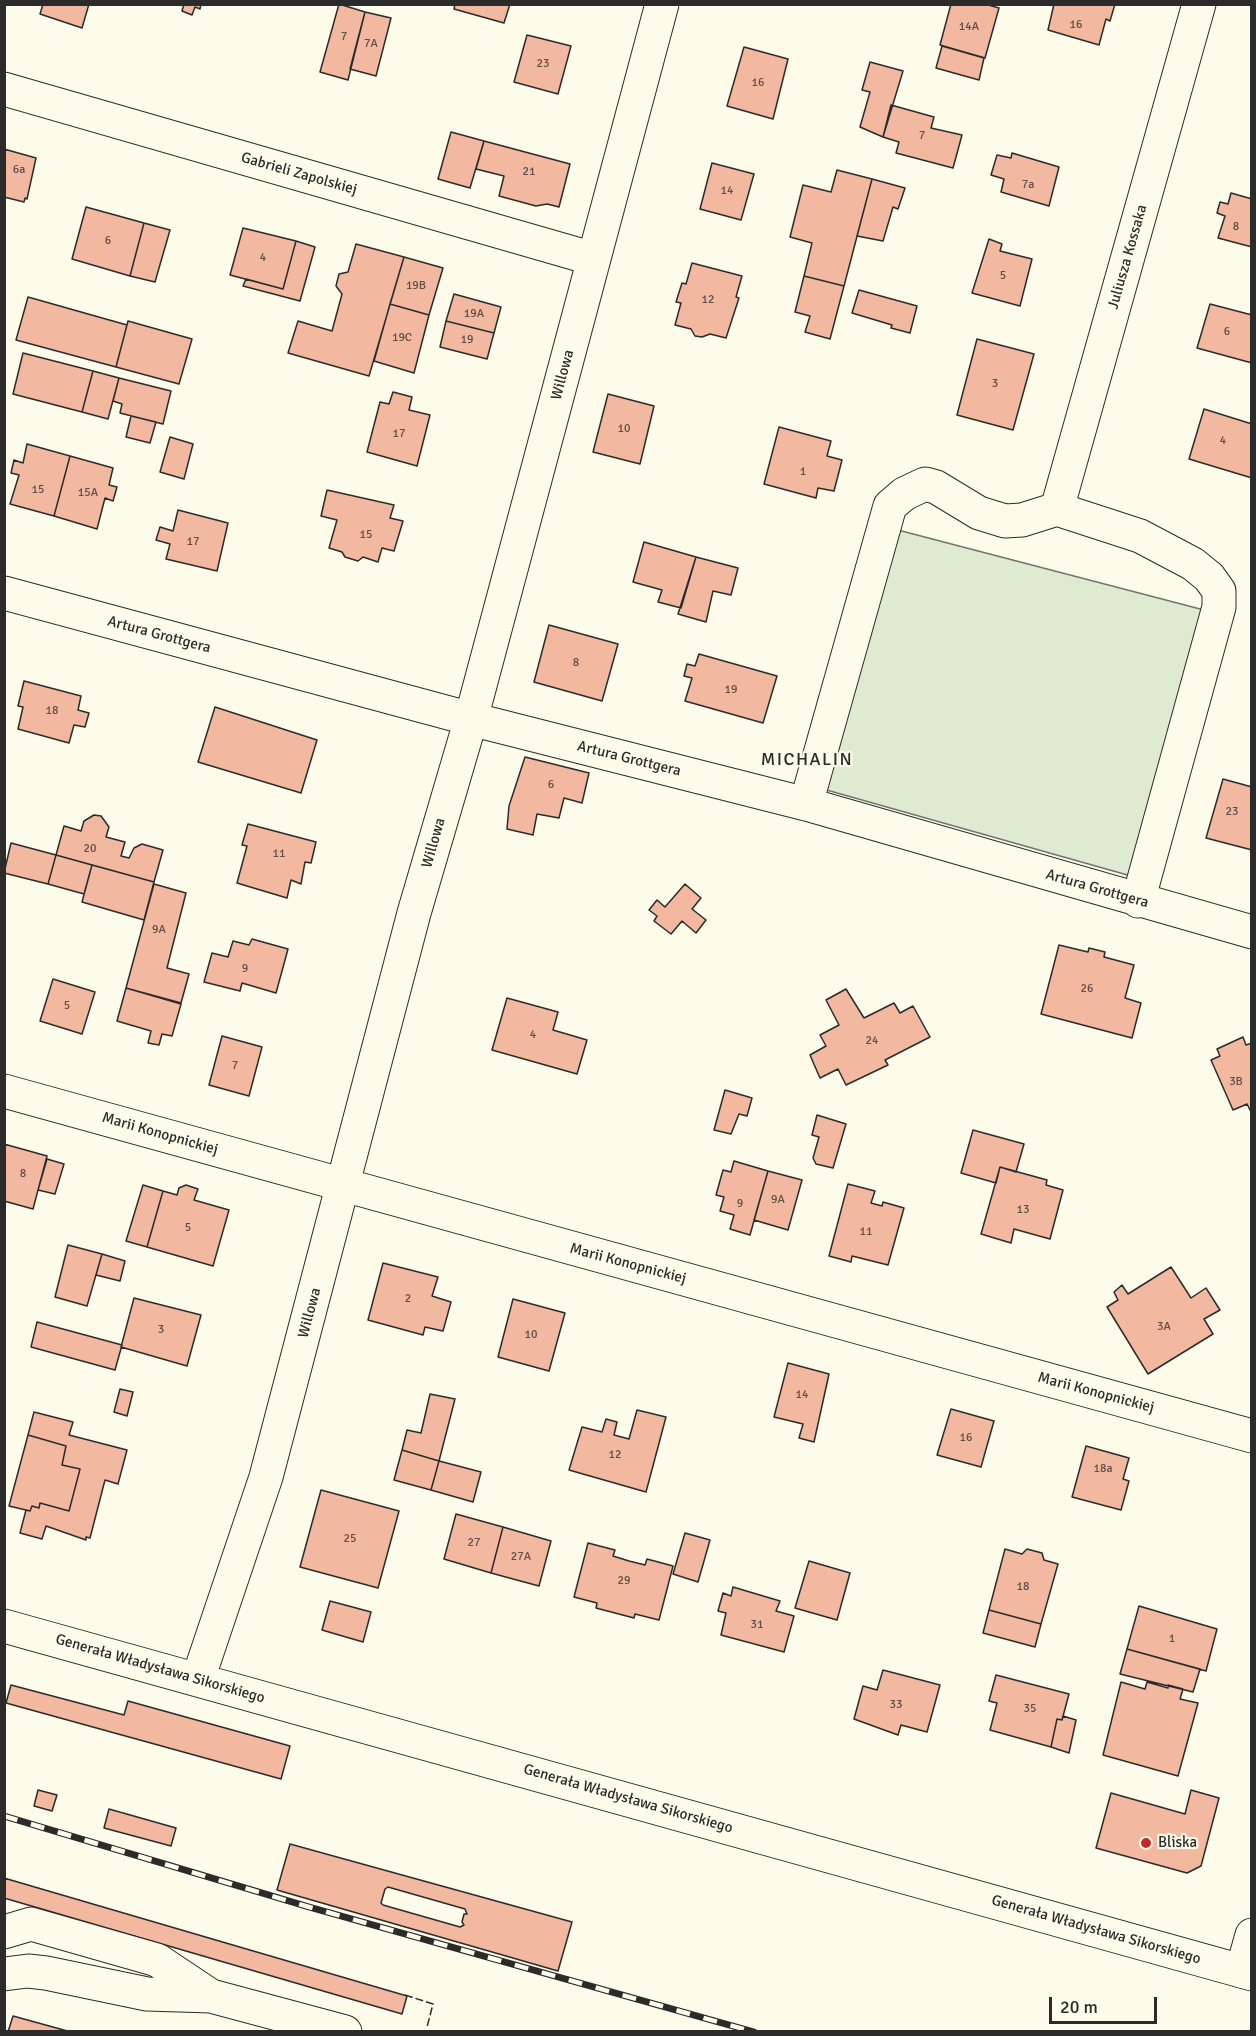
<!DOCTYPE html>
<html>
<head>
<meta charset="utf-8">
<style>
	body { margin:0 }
	#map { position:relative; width:1256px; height:2036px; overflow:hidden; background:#fdfbea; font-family:Signika,sans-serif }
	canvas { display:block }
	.frame { position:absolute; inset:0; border:6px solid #2b2b2b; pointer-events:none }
	.scale { position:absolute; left:1049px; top:1997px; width:108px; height:27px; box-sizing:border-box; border:3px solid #2b2b2b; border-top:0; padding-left:8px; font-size:18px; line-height:21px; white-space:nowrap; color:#2b2b2b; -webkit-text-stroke:4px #fdfbea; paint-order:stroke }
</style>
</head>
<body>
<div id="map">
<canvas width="1256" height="2036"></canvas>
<div class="frame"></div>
<div class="scale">20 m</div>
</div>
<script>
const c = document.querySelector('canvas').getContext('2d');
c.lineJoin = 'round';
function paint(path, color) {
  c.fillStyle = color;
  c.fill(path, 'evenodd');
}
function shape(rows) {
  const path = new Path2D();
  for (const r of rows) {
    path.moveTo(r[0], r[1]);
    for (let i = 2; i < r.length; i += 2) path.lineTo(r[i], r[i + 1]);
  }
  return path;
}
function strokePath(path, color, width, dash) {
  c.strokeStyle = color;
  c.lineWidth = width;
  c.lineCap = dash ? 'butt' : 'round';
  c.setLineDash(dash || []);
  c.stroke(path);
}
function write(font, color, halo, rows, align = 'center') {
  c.font = font + ' Signika,sans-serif';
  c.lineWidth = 4.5;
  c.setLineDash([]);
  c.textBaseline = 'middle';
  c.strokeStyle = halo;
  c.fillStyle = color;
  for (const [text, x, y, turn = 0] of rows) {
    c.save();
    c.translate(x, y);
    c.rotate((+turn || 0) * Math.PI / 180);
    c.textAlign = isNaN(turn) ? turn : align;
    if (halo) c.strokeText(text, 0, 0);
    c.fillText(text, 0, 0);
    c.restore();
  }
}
const green = shape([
	[894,529,1204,610,1131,876,823,789,894,529]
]);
paint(green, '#deebd1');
strokePath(green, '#74746e', 1.5);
const building = shape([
	[43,4,89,4,82,28,40,14,43,4],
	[184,4,201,4,200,9,195,7,192,15,182,11,184,4],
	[339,4,365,12,348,80,320,72,339,4],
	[455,4,510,4,504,23,454,9,455,4],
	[951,4,985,4,999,8,985,58,940,45,951,4],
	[1054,4,1115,4,1110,21,1106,19,1099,45,1048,30,1054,4],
	[365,12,391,18,376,76,350,69,365,12],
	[527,35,571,46,558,94,514,82,527,35],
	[942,46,984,58,979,80,936,68,942,46],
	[744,47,788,59,773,119,727,106,744,47],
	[870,62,903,71,883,137,860,127,870,92,862,90,870,62],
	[891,105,934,117,931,128,962,135,953,168,896,153,899,142,883,137,891,105],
	[451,132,484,141,470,188,438,179,451,132],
	[484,141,570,164,559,207,547,204,536,206,499,196,504,176,476,169,484,141],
	[4,149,36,158,27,199,25,198,24,202,4,197,4,149],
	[1012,153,1059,167,1049,206,1001,192,1004,179,991,175,997,155,1011,158,1012,153],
	[712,163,754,174,741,220,700,209,712,163],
	[837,170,872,179,844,286,804,276,812,243,790,237,803,185,831,192,837,170],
	[872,179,905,188,898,209,893,207,883,241,857,236,872,179],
	[1231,193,1252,199,1252,247,1218,238,1225,216,1217,213,1220,202,1228,204,1231,193],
	[86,207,144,223,130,276,72,259,86,207],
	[144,223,170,230,155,282,130,276,144,223],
	[243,228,296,241,283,289,230,275,243,228],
	[989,239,1002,244,1000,251,1032,259,1020,306,972,293,989,239],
	[296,241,315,247,300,301,243,286,246,279,283,289,296,241],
	[356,244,404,257,369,376,288,353,298,321,332,331,342,294,336,286,339,274,348,272,356,244],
	[404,257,443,268,429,315,390,304,404,257],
	[692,263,742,276,736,297,739,298,726,338,710,334,702,337,695,336,691,329,675,325,681,303,676,302,682,283,686,284,692,263],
	[804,276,844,286,830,339,805,332,810,316,795,312,804,276],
	[859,290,917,306,910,333,891,328,892,325,852,313,859,290],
	[454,294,501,307,494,333,446,321,454,294],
	[28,297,127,325,116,367,16,340,28,297],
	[390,304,429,315,414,373,374,361,390,304],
	[1210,304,1252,315,1252,363,1197,348,1210,304],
	[128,321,192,339,179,384,116,367,128,321],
	[446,321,494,333,487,359,440,347,446,321],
	[977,339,1034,354,1013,430,957,415,977,339],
	[23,353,93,371,82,412,13,394,23,353],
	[93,371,119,378,108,419,82,412,93,371],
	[119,378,171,391,163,424,120,413,122,404,113,401,119,378],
	[393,392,412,397,409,410,430,415,417,466,367,452,380,402,389,404,393,392],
	[608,394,654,406,640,464,593,452,608,394],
	[1204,409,1252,424,1252,478,1189,459,1204,409],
	[131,416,156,422,150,443,126,437,131,416],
	[779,427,831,441,827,456,842,460,834,491,818,488,816,498,764,484,779,427],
	[170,437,193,444,184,479,160,472,170,437],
	[27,444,70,456,54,516,10,504,19,475,11,473,14,460,23,463,27,444],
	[70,456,113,468,109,485,117,487,113,501,105,498,97,529,54,516,70,456],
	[327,490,394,505,390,518,403,521,394,551,382,548,378,562,363,557,358,561,345,557,342,552,329,548,337,520,321,516,327,490],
	[178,510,228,523,217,571,166,559,170,544,156,540,160,527,173,531,178,510],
	[644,542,696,557,681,608,658,602,662,590,633,582,644,542],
	[696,557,738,568,731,595,713,591,706,622,678,614,696,557],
	[549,625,618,644,602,701,534,682,549,625],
	[699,654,777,676,763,723,685,701,692,678,684,676,687,664,695,666,699,654],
	[24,681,81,696,78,710,89,713,85,727,74,725,69,743,18,729,23,707,18,706,24,681],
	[215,707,317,740,301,793,198,762,215,707],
	[525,757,589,773,582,803,564,798,559,818,537,814,533,835,507,829,509,806,525,757],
	[1223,779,1252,787,1252,850,1206,838,1223,779],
	[94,815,101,816,109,827,106,837,125,842,121,856,129,858,134,848,142,844,163,850,154,882,56,855,64,826,81,831,84,821,94,815],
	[248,824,316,842,311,863,305,862,301,884,291,880,287,898,237,883,247,846,242,845,248,824],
	[11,843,56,855,48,884,4,873,11,843],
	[56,855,92,865,84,894,48,884,56,855],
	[92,865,154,882,144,920,82,902,92,865],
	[154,884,186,893,167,968,189,974,181,1003,126,988,154,884],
	[685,884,701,898,692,909,706,920,696,933,682,921,671,934,654,921,657,916,649,910,657,900,665,907,685,884],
	[252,939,288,949,276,993,242,983,240,991,204,982,212,953,228,957,233,941,249,945,252,939],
	[1059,945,1088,952,1089,948,1105,952,1104,957,1134,965,1125,998,1141,1003,1132,1038,1041,1014,1059,945],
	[53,979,95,992,82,1034,40,1021,53,979],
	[126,988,181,1004,172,1036,162,1034,159,1045,148,1043,151,1031,117,1021,126,988],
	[846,989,864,1018,894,1003,900,1013,913,1006,930,1037,885,1060,888,1065,846,1085,838,1069,820,1078,810,1055,826,1046,820,1035,839,1025,826,1000,846,989],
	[507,998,558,1012,553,1030,587,1040,577,1074,492,1050,507,998],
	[222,1036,262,1047,249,1096,209,1085,222,1036],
	[1243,1037,1246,1045,1252,1043,1252,1114,1247,1104,1233,1110,1211,1060,1220,1056,1217,1049,1243,1037],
	[725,1090,752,1098,747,1116,739,1114,731,1134,714,1130,725,1090],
	[817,1115,846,1124,833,1168,816,1164,813,1158,819,1137,812,1135,817,1115],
	[973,1130,1024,1144,1016,1172,1000,1167,996,1183,961,1173,973,1130],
	[4,1144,47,1156,33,1209,4,1201,4,1144],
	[47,1159,64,1164,55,1194,38,1190,47,1159],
	[734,1161,768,1171,750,1235,730,1229,734,1215,720,1211,724,1197,716,1195,723,1170,731,1172,734,1161],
	[1000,1167,1047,1180,1046,1185,1063,1190,1050,1239,1014,1229,1011,1243,981,1234,1000,1167],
	[768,1171,802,1180,788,1230,754,1220,768,1171],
	[848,1184,875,1191,871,1203,882,1206,883,1202,904,1208,888,1265,852,1256,851,1262,829,1256,848,1184],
	[143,1185,163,1191,147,1247,126,1241,143,1185],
	[186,1185,198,1189,194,1200,229,1210,213,1266,147,1247,163,1191,177,1195,179,1188,186,1185],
	[68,1245,102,1254,87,1306,55,1297,68,1245],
	[102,1254,125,1261,120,1281,96,1275,102,1254],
	[383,1263,438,1277,432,1296,451,1302,443,1331,425,1327,423,1335,368,1320,383,1263],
	[1171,1267,1191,1298,1206,1288,1220,1310,1204,1319,1213,1334,1148,1374,1107,1307,1118,1300,1114,1292,1122,1285,1128,1294,1171,1267],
	[134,1298,201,1315,187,1366,121,1347,134,1298],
	[513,1299,565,1313,549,1371,498,1357,513,1299],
	[37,1322,122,1345,115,1370,31,1347,37,1322],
	[788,1363,829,1374,814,1442,799,1438,803,1424,774,1417,788,1363],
	[120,1389,133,1392,127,1416,114,1412,120,1389],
	[430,1394,455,1399,439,1461,402,1450,407,1430,421,1433,430,1394],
	[951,1409,994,1421,981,1467,937,1455,951,1409],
	[637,1410,666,1417,646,1492,569,1470,582,1427,602,1432,606,1419,617,1422,614,1435,629,1439,637,1410],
	[34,1412,73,1422,69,1435,127,1450,118,1484,105,1480,90,1538,86,1537,86,1540,46,1526,42,1539,20,1533,26,1510,30,1511,32,1506,39,1508,40,1503,69,1511,80,1469,62,1465,66,1446,28,1435,34,1412],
	[28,1435,66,1446,62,1465,80,1469,69,1511,40,1503,39,1508,32,1506,30,1511,9,1506,28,1435],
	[1086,1446,1129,1458,1123,1479,1129,1481,1121,1510,1072,1497,1086,1446],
	[402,1450,439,1461,431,1490,394,1480,402,1450],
	[439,1461,481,1472,473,1502,431,1490,439,1461],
	[321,1490,399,1511,378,1588,300,1567,321,1490],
	[456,1514,503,1527,491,1573,444,1559,456,1514],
	[503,1527,551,1541,539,1586,491,1573,503,1527],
	[685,1533,710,1540,698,1582,673,1574,685,1533],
	[588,1543,615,1550,613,1556,629,1561,645,1565,647,1559,673,1566,659,1620,635,1614,634,1618,596,1608,597,1603,574,1597,588,1543],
	[1005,1549,1022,1554,1027,1549,1042,1553,1044,1560,1058,1564,1041,1624,989,1610,1005,1549],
	[809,1561,850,1573,837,1620,795,1608,809,1561],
	[733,1587,780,1601,776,1611,794,1616,784,1652,721,1635,726,1613,718,1611,723,1593,731,1596,733,1587],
	[330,1601,371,1612,363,1642,322,1630,330,1601],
	[1139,1606,1217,1629,1206,1671,1127,1649,1139,1606],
	[989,1610,1041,1624,1035,1647,983,1633,989,1610],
	[1127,1649,1200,1669,1193,1692,1120,1674,1127,1649],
	[883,1670,940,1685,927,1732,901,1725,898,1735,854,1719,863,1686,877,1690,883,1670],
	[996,1675,1069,1694,1062,1720,1057,1719,1051,1747,990,1730,997,1703,989,1701,996,1675],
	[1121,1682,1145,1689,1147,1682,1168,1688,1168,1685,1183,1689,1180,1699,1198,1703,1178,1776,1103,1755,1121,1682],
	[11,1685,124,1715,128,1701,290,1746,281,1779,6,1703,11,1685],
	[1063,1716,1076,1720,1069,1753,1051,1747,1057,1719,1062,1720,1063,1716],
	[38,1790,57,1795,52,1811,34,1806,38,1790],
	[1191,1790,1219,1798,1201,1866,1187,1873,1096,1848,1111,1793,1185,1814,1191,1790],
	[109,1809,176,1828,171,1846,104,1828,109,1809],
	[290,1844,572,1922,558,1971,277,1890,290,1844],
	[4,1878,407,1996,402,2014,4,1898,4,1878],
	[388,1887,465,1909,467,1914,464,1914,462,1922,464,1925,460,1927,383,1905,381,1903,385,1889,388,1887],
	[13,2016,71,2032,8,2032,13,2016]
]);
paint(building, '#f2b8a0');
strokePath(building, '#2b2b2b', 1.5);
const minor = shape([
	[4,89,594,259],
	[1057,509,1199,4],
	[4,593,471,719,806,804,1252,932],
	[806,804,890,506,904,494,925,484,936,487,979,513,1005,521,1022,520,1057,509,1140,536,1193,564,1209,577,1219,591,1219,607,1138,901],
	[4,1091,1252,1436],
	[198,1679,266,1477,414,913,471,719,662,4],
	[1242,1971,1252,1935]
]);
const major = shape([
	[4,1626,1252,1974],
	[4,1932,31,1924,157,1960,211,1996],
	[4,1974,28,1971,46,1973,147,1994,211,1996,345,2032]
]);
strokePath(minor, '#2b2b2b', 35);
strokePath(major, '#2b2b2b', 35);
strokePath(minor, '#fdfbea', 33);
strokePath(major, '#fdfbea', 33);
const rail = shape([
	[4,1816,309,1907,754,2032]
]);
strokePath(rail, '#2b2b2b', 7);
strokePath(rail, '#fdfbea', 4.5, [14]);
strokePath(shape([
	[405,1995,433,2004,427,2027]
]), '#2b2b2b', 1.5, [8, 3]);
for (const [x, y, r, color] of [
	[1146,1843,6,"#c62828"]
]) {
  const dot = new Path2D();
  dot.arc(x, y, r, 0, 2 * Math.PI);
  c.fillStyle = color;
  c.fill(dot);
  strokePath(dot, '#fdfbea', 2);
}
write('12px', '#5d4e48', null, [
	["16",1076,25],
	["14A",969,27],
	["7",344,37],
	["7A",371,44],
	["23",543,64],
	["16",758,83],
	["7",922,136],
	["6a",19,170],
	["21",529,172],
	["7a",1028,185],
	["14",727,191],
	["8",1236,227],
	["6",108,241],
	["4",263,258],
	["5",1003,276],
	["19B",416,286],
	["12",708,300],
	["19A",474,314],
	["6",1227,332],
	["19C",402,338],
	["19",467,340],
	["3",995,384],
	["10",624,429],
	["17",399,434],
	["4",1223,441],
	["1",803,472],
	["15",38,490],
	["15A",88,493],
	["15",366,535],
	["17",193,542],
	["8",576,663],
	["19",731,690],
	["18",52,711],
	["6",551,785],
	["23",1232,812],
	["20",90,849],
	["11",279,854],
	["9A",159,930],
	["9",245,969],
	["26",1087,989],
	["5",67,1006],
	["4",533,1035],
	["24",872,1041],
	["7",235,1066],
	["3B",1236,1082],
	["8",23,1174],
	["9A",778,1200],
	["9",740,1204],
	["13",1023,1210],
	["5",188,1228],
	["11",866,1232],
	["2",408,1299],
	["3A",1164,1327],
	["3",161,1330],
	["10",531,1335],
	["14",802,1395],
	["16",966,1438],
	["12",615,1455],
	["18a",1103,1469],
	["25",350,1539],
	["27",474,1543],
	["27A",521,1557],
	["29",624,1581],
	["18",1023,1587],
	["31",757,1625],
	["1",1172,1639],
	["33",896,1705],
	["35",1030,1709]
]);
write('15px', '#2b2b2b', '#fdfbea', [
	["Gabrieli Zapolskiej",299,174,16],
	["Juliusza Kossaka",1128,257,-74],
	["Willowa",563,375,-75],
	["Artura Grottgera",159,635,15],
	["Artura Grottgera",629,759,14],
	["Willowa",434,843,-74],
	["Artura Grottgera",1097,889,16],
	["Marii Konopnickiej",160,1134,16],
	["Marii Konopnickiej",628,1264,15],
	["Willowa",310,1313,-75],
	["Marii Konopnickiej",1096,1393,15],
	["Generała Władysława Sikorskiego",160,1669,16],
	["Generała Władysława Sikorskiego",628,1799,16],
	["Generała Władysława Sikorskiego",1096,1930,16]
]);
write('15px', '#2b2b2b', '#fdfbea', [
	["Bliska",1158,1843]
], 'left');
c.letterSpacing = '1.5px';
write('18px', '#2b2b2b', '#fdfbea', [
	["MICHALIN",807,760]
]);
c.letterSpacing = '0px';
</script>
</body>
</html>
